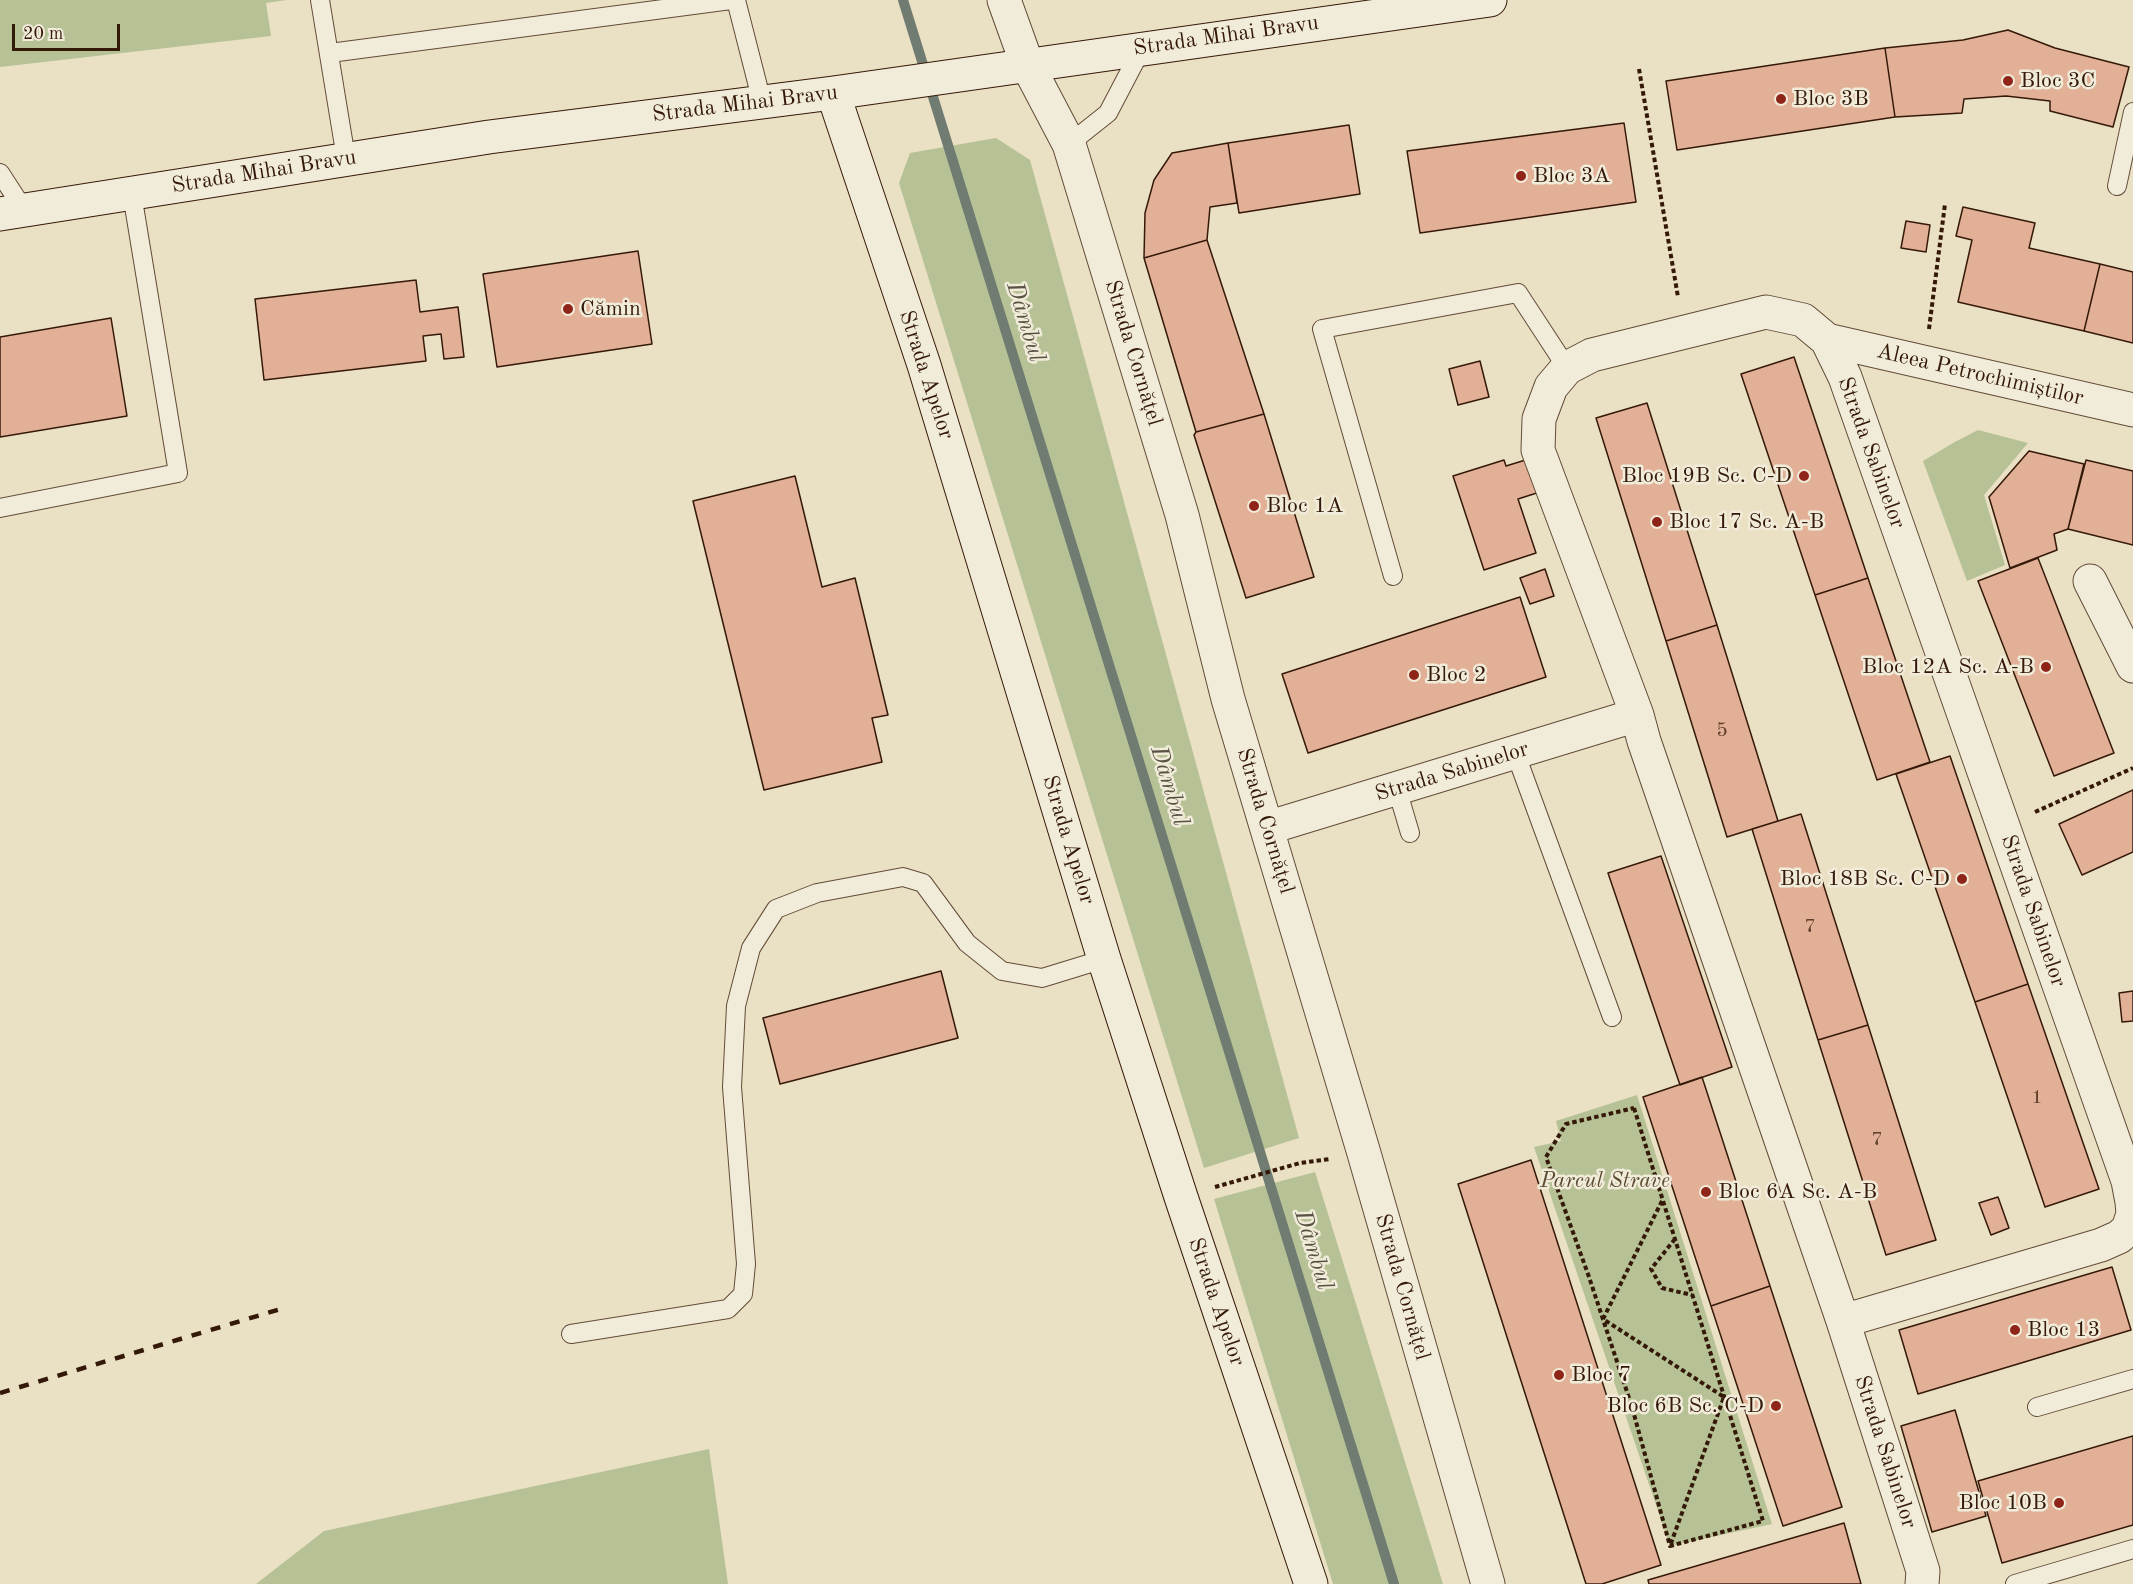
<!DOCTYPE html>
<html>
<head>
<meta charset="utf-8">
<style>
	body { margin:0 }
	#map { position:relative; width:2133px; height:1584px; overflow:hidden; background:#eae0c4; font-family:"Old Standard TT",serif }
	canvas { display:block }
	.scale { position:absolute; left:12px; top:24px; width:108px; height:27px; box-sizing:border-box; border:3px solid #351908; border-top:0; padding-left:8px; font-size:18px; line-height:21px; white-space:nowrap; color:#351908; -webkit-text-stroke:4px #f1ebd9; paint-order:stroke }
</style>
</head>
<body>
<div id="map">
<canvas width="2133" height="1584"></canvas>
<div class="scale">20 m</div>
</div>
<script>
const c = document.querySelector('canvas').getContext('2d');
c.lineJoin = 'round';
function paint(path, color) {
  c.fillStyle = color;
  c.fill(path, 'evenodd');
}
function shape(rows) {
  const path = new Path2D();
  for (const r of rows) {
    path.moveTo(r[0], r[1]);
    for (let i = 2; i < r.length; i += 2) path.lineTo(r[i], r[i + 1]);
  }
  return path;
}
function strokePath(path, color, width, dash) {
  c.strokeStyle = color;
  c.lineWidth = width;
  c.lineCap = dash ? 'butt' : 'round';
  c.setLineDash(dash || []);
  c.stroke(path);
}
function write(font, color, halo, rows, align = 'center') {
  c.font = font + ' "Old Standard TT",serif';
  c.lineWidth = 5;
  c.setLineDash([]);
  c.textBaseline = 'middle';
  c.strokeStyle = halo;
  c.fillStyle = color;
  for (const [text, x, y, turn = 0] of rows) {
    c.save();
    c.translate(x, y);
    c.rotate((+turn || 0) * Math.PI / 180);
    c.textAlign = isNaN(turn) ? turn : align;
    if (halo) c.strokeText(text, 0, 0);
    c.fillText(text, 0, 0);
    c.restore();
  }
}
paint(shape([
	[0,0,287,0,266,3,271,36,0,67],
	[996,138,1030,160,1299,1138,1204,1168,899,183,910,153],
	[1978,430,2028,443,1984,495,2005,565,1967,581,1923,461,1953,443],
	[1637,1095,1772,1524,1670,1546,1534,1147,1561,1141,1556,1121],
	[1315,1172,1443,1584,1333,1584,1214,1199],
	[709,1449,728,1584,256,1584,324,1531]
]), '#b6c295');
strokePath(shape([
	[903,0,1394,1584]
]), '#707b71', 10);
const building = shape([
	[2008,30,2055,48,2129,67,2113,127,2050,111,2050,101,2006,96,1964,99,1962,113,1895,117,1885,48,1963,40,2008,30],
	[1885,48,1895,117,1677,150,1666,81,1885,48],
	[1624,123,1636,202,1420,233,1407,151,1624,123],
	[1349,125,1360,194,1239,213,1228,143,1349,125],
	[1228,143,1237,203,1210,207,1207,240,1144,258,1145,213,1154,180,1172,153,1228,143],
	[1963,207,2035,223,2029,248,2100,264,2084,331,1958,302,1972,240,1956,236,1963,207],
	[1906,221,1930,225,1926,252,1901,248,1906,221],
	[1207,240,1264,414,1196,432,1144,258,1207,240],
	[638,251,652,344,497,367,483,274,638,251],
	[2100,264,2133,272,2133,343,2084,331,2100,264],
	[416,280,420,312,458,307,464,357,444,359,441,334,423,336,426,361,264,380,255,299,416,280],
	[111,318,127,416,0,437,0,337,111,318],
	[1794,357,1868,578,1815,595,1741,374,1794,357],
	[1480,361,1489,397,1458,405,1449,369,1480,361],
	[1647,403,1717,625,1666,641,1596,418,1647,403],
	[1264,414,1314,577,1246,598,1194,435,1196,432,1264,414],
	[2029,451,2084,464,2068,529,2054,534,2057,550,2010,568,1989,497,2029,451],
	[1532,458,1543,491,1518,499,1536,553,1484,570,1453,476,1504,460,1506,466,1532,458],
	[2086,460,2133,471,2133,545,2068,529,2086,460],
	[795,476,822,587,855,578,888,715,872,718,882,762,764,790,693,501,795,476],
	[2038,558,2114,753,2054,776,1978,581,2038,558],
	[1545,569,1554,596,1530,604,1520,578,1545,569],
	[1868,578,1930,762,1877,780,1815,595,1868,578],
	[1520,597,1546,677,1308,753,1282,674,1520,597],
	[1717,625,1778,821,1727,837,1666,641,1717,625],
	[1950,756,2028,984,1975,1002,1896,774,1950,756],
	[2133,790,2133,852,2082,875,2059,824,2133,790],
	[1801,814,1868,1025,1818,1040,1752,829,1801,814],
	[1661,856,1732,1067,1680,1085,1608,873,1661,856],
	[941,971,958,1038,780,1084,763,1018,941,971],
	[2028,984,2099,1189,2045,1207,1975,1002,2028,984],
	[2133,991,2133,1021,2122,1022,2119,993,2133,991],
	[1868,1025,1936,1240,1886,1255,1818,1040,1868,1025],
	[1702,1077,1770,1286,1711,1306,1643,1097,1702,1077],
	[1531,1160,1661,1565,1602,1584,1586,1584,1458,1184,1531,1160],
	[1998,1197,2009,1228,1991,1235,1979,1203,1998,1197],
	[2112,1267,2131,1330,1918,1394,1899,1330,2112,1267],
	[1770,1286,1842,1507,1783,1526,1711,1306,1770,1286],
	[1955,1410,1986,1516,1932,1532,1901,1426,1955,1410],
	[2133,1436,2133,1525,2002,1563,1978,1481,2133,1436],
	[1844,1523,1861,1584,1649,1584,1648,1580,1844,1523]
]);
paint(building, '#e2b097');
strokePath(building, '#351908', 1.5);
const lane = shape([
	[320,0,346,158],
	[736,0,762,102],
	[330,53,731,0],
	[1069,144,1108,113,1142,48],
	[0,173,24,210],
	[2117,186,2133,112],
	[0,508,178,473,132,194],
	[1393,576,1322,329,1518,293,1567,368],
	[1515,752,1612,1017],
	[1397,789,1410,833],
	[571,1334,728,1309,743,1294,746,1264,732,1087,736,1006,751,948,776,909,817,893,903,877,923,883,967,943,1002,971,1042,978,1104,959],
	[2037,1407,2133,1379],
	[2015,1584,2133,1549]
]);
const street = shape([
	[1004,0,1027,64,1069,144,1182,515,1228,699,1363,1150,1488,1584],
	[1827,340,2133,410],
	[2090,581,2133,666],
	[1267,828,1637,715],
	[1843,1321,2101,1245,2119,1237,2128,1229,2133,1214,2132,1202,2128,1181,1845,377,1827,340,1803,320,1766,312,1592,355,1567,368,1551,387,1539,419,1538,450,1637,715,1644,741,1843,1321,1923,1571,1922,1584]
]);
const secondary = shape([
	[833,93,924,365,1104,959,1181,1197,1311,1584],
	[0,214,489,137,833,93,1490,0]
]);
strokePath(lane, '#624b37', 20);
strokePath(street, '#624b37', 35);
strokePath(secondary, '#351908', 35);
strokePath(shape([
	[1639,69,1678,297],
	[1929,329,1945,204],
	[2035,812,2133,768],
	[1634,1108,1763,1521,1670,1546,1632,1407,1589,1277,1546,1157,1566,1124,1634,1108],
	[1215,1187,1300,1163,1330,1159],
	[1662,1201,1603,1319,1724,1397,1670,1546],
	[1675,1239,1651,1269,1662,1288,1692,1295]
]), '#351908', 4, [4.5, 3]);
strokePath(lane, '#f1ebd9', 18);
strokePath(street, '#f1ebd9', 33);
strokePath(secondary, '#f1ebd9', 33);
strokePath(shape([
	[0,1393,284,1308]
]), '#351908', 4.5, [10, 10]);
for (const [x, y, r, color] of [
	[2008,81,6,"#8f2418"],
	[1781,99,6,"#8f2418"],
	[1521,176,6,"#8f2418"],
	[568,309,6,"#8f2418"],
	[1804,476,6,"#8f2418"],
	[1254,506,6,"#8f2418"],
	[1657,522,6,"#8f2418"],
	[2046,667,6,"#8f2418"],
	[1414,675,6,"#8f2418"],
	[1962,879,6,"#8f2418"],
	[1706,1192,6,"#8f2418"],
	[2015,1330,6,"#8f2418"],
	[1559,1375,6,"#8f2418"],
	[1776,1406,6,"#8f2418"],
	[2059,1503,6,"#8f2418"]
]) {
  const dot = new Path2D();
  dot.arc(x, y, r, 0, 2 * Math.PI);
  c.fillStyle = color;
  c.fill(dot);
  strokePath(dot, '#f1ebd9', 2);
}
write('20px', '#603f2c', null, [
	["5",1722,731],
	["7",1810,927],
	["1",2037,1098],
	["7",1877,1140]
]);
write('22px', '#351908', '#f1ebd9', [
	["Strada Mihai Bravu",1226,36,-8],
	["Strada Mihai Bravu",745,104,-7],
	["Strada Mihai Bravu",264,172,-9],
	["Strada Cornățel",1133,353,73],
	["Strada Apelor",926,375,72],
	["Aleea Petrochimiștilor",1980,375,13],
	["Strada Sabinelor",1871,453,70],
	["Strada Sabinelor",1452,772,-17],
	["Strada Cornățel",1265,821,73],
	["Strada Apelor",1068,840,73],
	["Strada Sabinelor",2033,911,71],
	["Strada Cornățel",1402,1287,74],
	["Strada Apelor",1216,1302,71],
	["Strada Sabinelor",1885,1452,72]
]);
write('22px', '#351908', '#f1ebd9', [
	["Bloc 3C",2020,81],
	["Bloc 3B",1793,99],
	["Bloc 3A",1533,176],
	["Cămin",580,309],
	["Bloc 19B Sc. C-D",1792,476,"right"],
	["Bloc 1A",1266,506],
	["Bloc 17 Sc. A-B",1669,522],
	["Bloc 12A Sc. A-B",2034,667,"right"],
	["Bloc 2",1426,675],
	["Bloc 18B Sc. C-D",1950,879,"right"],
	["Bloc 6A Sc. A-B",1718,1192],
	["Bloc 13",2027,1330],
	["Bloc 7",1571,1375],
	["Bloc 6B Sc. C-D",1764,1406,"right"],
	["Bloc 10B",2047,1503,"right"]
], 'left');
write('italic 22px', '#5c4c32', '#f1ebd9', [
	["Parcul Strave",1605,1181]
]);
write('italic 24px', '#585245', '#f1ebd9', [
	["Dâmbul",1025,322,73],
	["Dâmbul",1169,786,73],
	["Dâmbul",1313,1250,73]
]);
</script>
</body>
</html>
